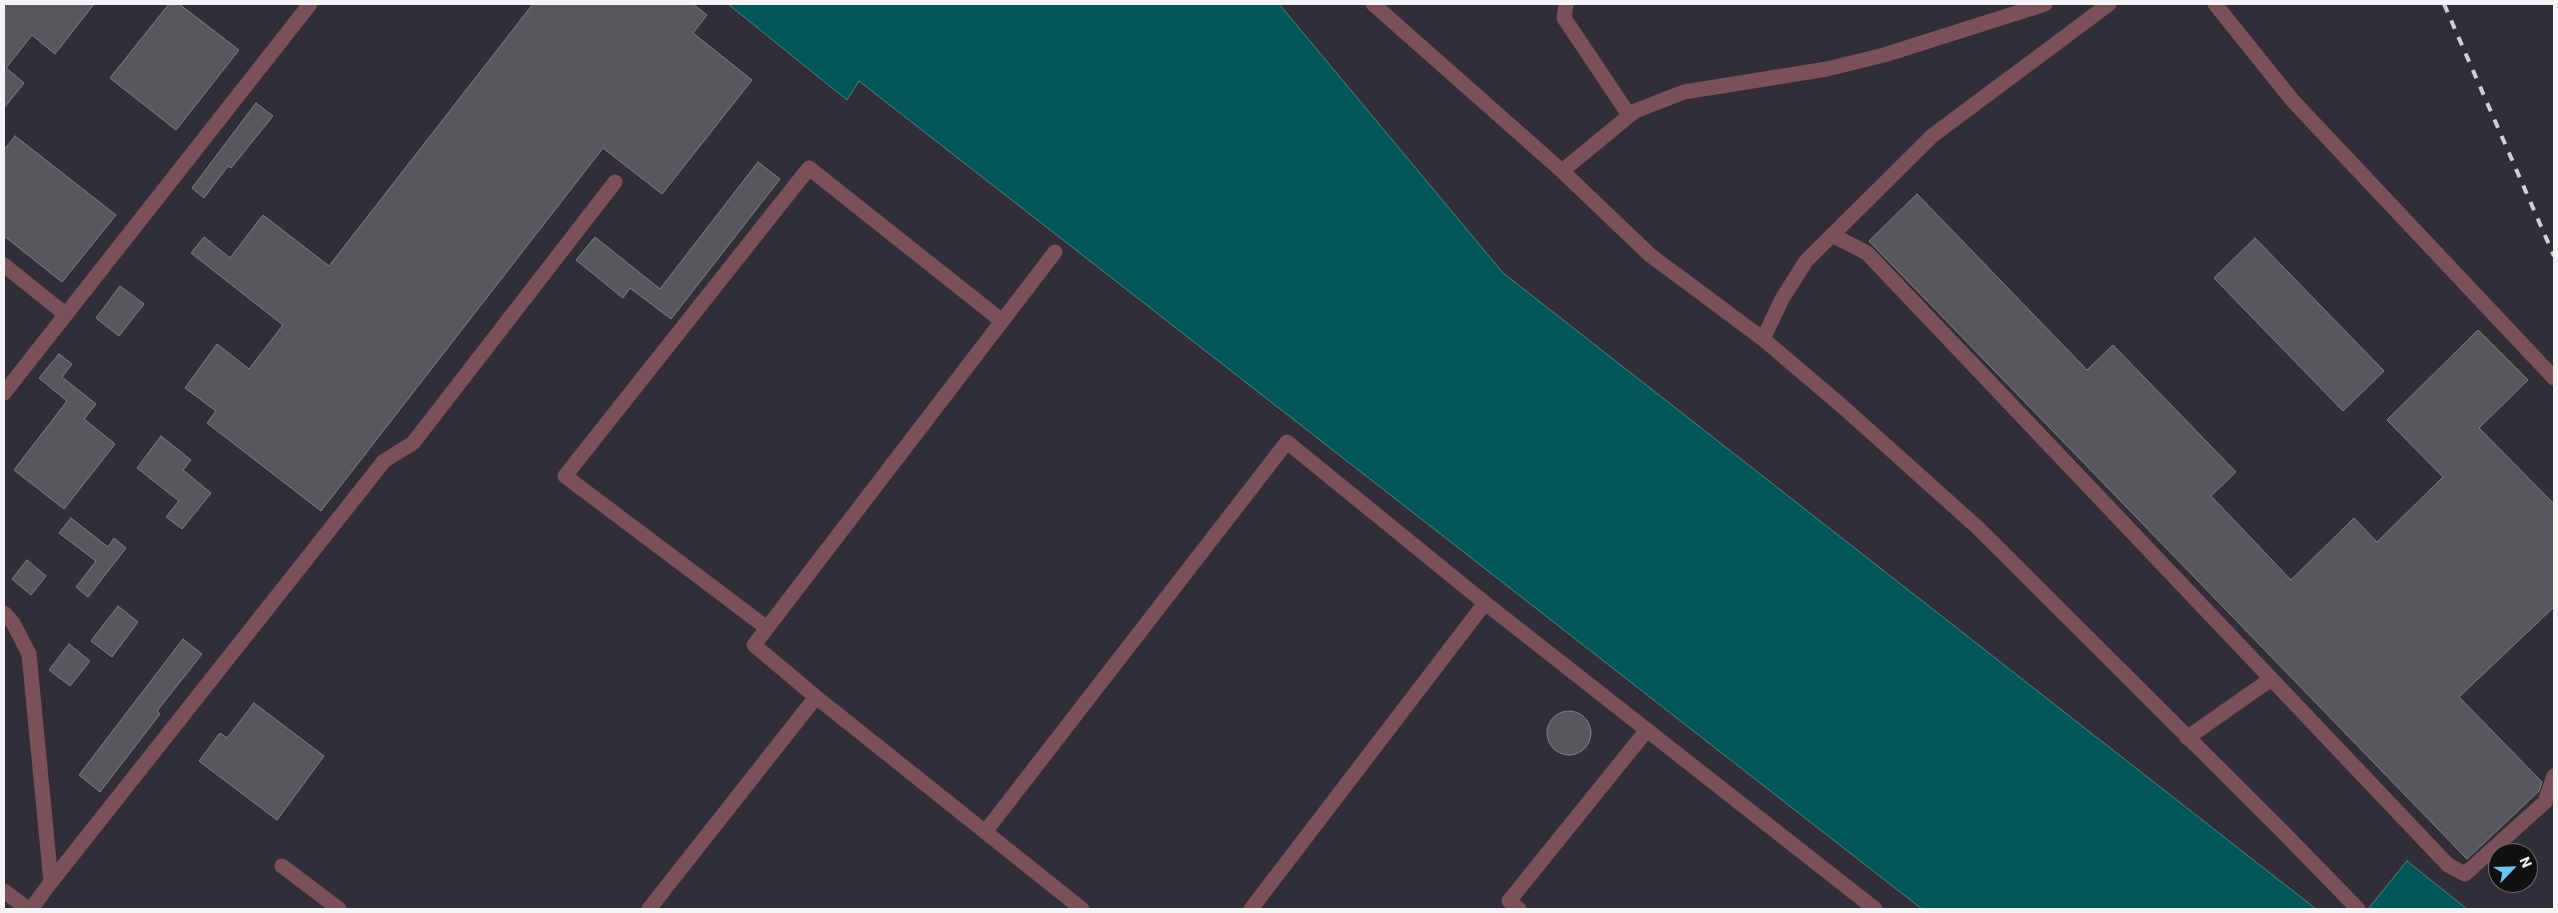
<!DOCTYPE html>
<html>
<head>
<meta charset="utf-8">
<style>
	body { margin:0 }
	#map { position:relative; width:2558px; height:913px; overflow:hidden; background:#28262a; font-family:Roboto,sans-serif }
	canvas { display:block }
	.frame { position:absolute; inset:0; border:5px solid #f4f4f6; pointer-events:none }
	.north { position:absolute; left:2488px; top:843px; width:50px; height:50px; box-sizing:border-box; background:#101011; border:1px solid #6b6b6d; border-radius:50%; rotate:66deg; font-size:14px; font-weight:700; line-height:20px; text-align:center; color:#f4f4f6 }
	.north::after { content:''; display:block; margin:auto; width:18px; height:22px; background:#6cc3f2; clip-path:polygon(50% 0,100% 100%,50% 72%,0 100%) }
</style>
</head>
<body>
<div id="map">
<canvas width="2558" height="913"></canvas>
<div class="frame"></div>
<div class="north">N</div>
</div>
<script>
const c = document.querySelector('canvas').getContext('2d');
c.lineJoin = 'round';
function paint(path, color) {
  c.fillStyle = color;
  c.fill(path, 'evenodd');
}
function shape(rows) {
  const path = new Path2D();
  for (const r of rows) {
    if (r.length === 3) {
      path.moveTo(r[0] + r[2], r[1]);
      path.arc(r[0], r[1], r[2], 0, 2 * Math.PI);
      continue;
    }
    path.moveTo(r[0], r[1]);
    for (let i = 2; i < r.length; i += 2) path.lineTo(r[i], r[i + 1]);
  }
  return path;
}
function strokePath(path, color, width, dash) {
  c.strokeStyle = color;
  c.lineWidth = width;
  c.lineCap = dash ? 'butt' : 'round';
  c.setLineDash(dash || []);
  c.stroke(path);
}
paint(shape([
	[4,4,728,4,846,100,859,80,1922,909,4,909],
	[1279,4,2554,4,2554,909,2467,909,2407,861,2368,909,2316,909,1503,273],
	[2498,853,2528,853,2528,883,2498,883]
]), '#312e37');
const water = shape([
	[728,4,1279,4,1503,273,2316,909,1922,909,859,81,847,100,728,4],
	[2407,861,2467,909,2368,909,2407,861]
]);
paint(water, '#015757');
strokePath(water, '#4a8687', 1);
const building = shape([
	[4,4,94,4,55,54,32,35,6,68,24,83,4,108,4,4],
	[169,4,179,4,239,50,176,130,110,78,169,4],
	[533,4,693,4,707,15,693,33,752,80,662,194,603,148,321,511,207,423,216,411,185,388,217,344,249,369,283,325,191,253,204,237,230,258,263,215,329,266,533,4],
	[256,103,273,116,231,168,228,166,204,198,192,188,256,103],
	[15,136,116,215,62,282,4,236,4,150,15,136],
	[758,162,780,179,671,319,630,288,623,298,576,260,595,237,660,289,758,162],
	[1917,194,2087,370,2113,345,2236,472,2211,496,2291,580,2354,518,2377,542,2443,477,2387,420,2478,330,2528,380,2479,428,2554,504,2554,607,2459,697,2542,782,2539,791,2467,859,1869,241,1917,194],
	[2255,238,2384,371,2343,411,2214,278,2255,238],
	[120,286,144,304,119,336,96,318,120,286],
	[59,354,72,364,62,377,96,404,84,419,115,444,64,509,14,470,67,401,39,378,59,354],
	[161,436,191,460,183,470,211,493,182,529,166,517,179,501,137,468,161,436],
	[71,518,108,547,114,538,126,548,88,597,76,587,96,561,59,533,71,518],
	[27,560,46,576,31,595,12,579,27,560],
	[118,606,138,622,112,657,91,641,118,606],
	[183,639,202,654,157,711,160,714,100,792,79,775,183,639],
	[69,644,90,661,70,686,49,670,69,644],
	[254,703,324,756,277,820,199,761,220,733,227,738,254,703],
	[1569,733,22]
]);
paint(building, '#58575b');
strokePath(building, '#817f84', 1);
strokePath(shape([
	[1373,4,1562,171,1650,255,1763,339],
	[1566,4,1564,18,1629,115],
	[2109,4,1932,136,1806,261,1782,299,1763,339,1843,407,1977,527,2282,831,2358,909],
	[2215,4,2293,101,2554,378],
	[1562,171,1635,111,1684,92,1827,69,1884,55,2045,4],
	[1832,235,1867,253,2448,865,2465,874,2545,802,2554,776],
	[1055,252,754,645,816,697,1082,909],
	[4,265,65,314],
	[4,393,310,4],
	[4,613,13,623,29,654,51,882,31,909],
	[767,628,565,476,809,168,1002,321],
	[2187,738,2271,679],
	[985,832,1287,442,1485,603,1875,909],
	[282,866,339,909],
	[51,882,384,461,413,443,615,182],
	[4,891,28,909],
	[649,909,816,697],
	[1251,909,1485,603],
	[1519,909,1509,901,1647,730]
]), '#7b5059', 15);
strokePath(shape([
	[2444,4,2554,256]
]), '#d1d0d3', 4, [9, 9]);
</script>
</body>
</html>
